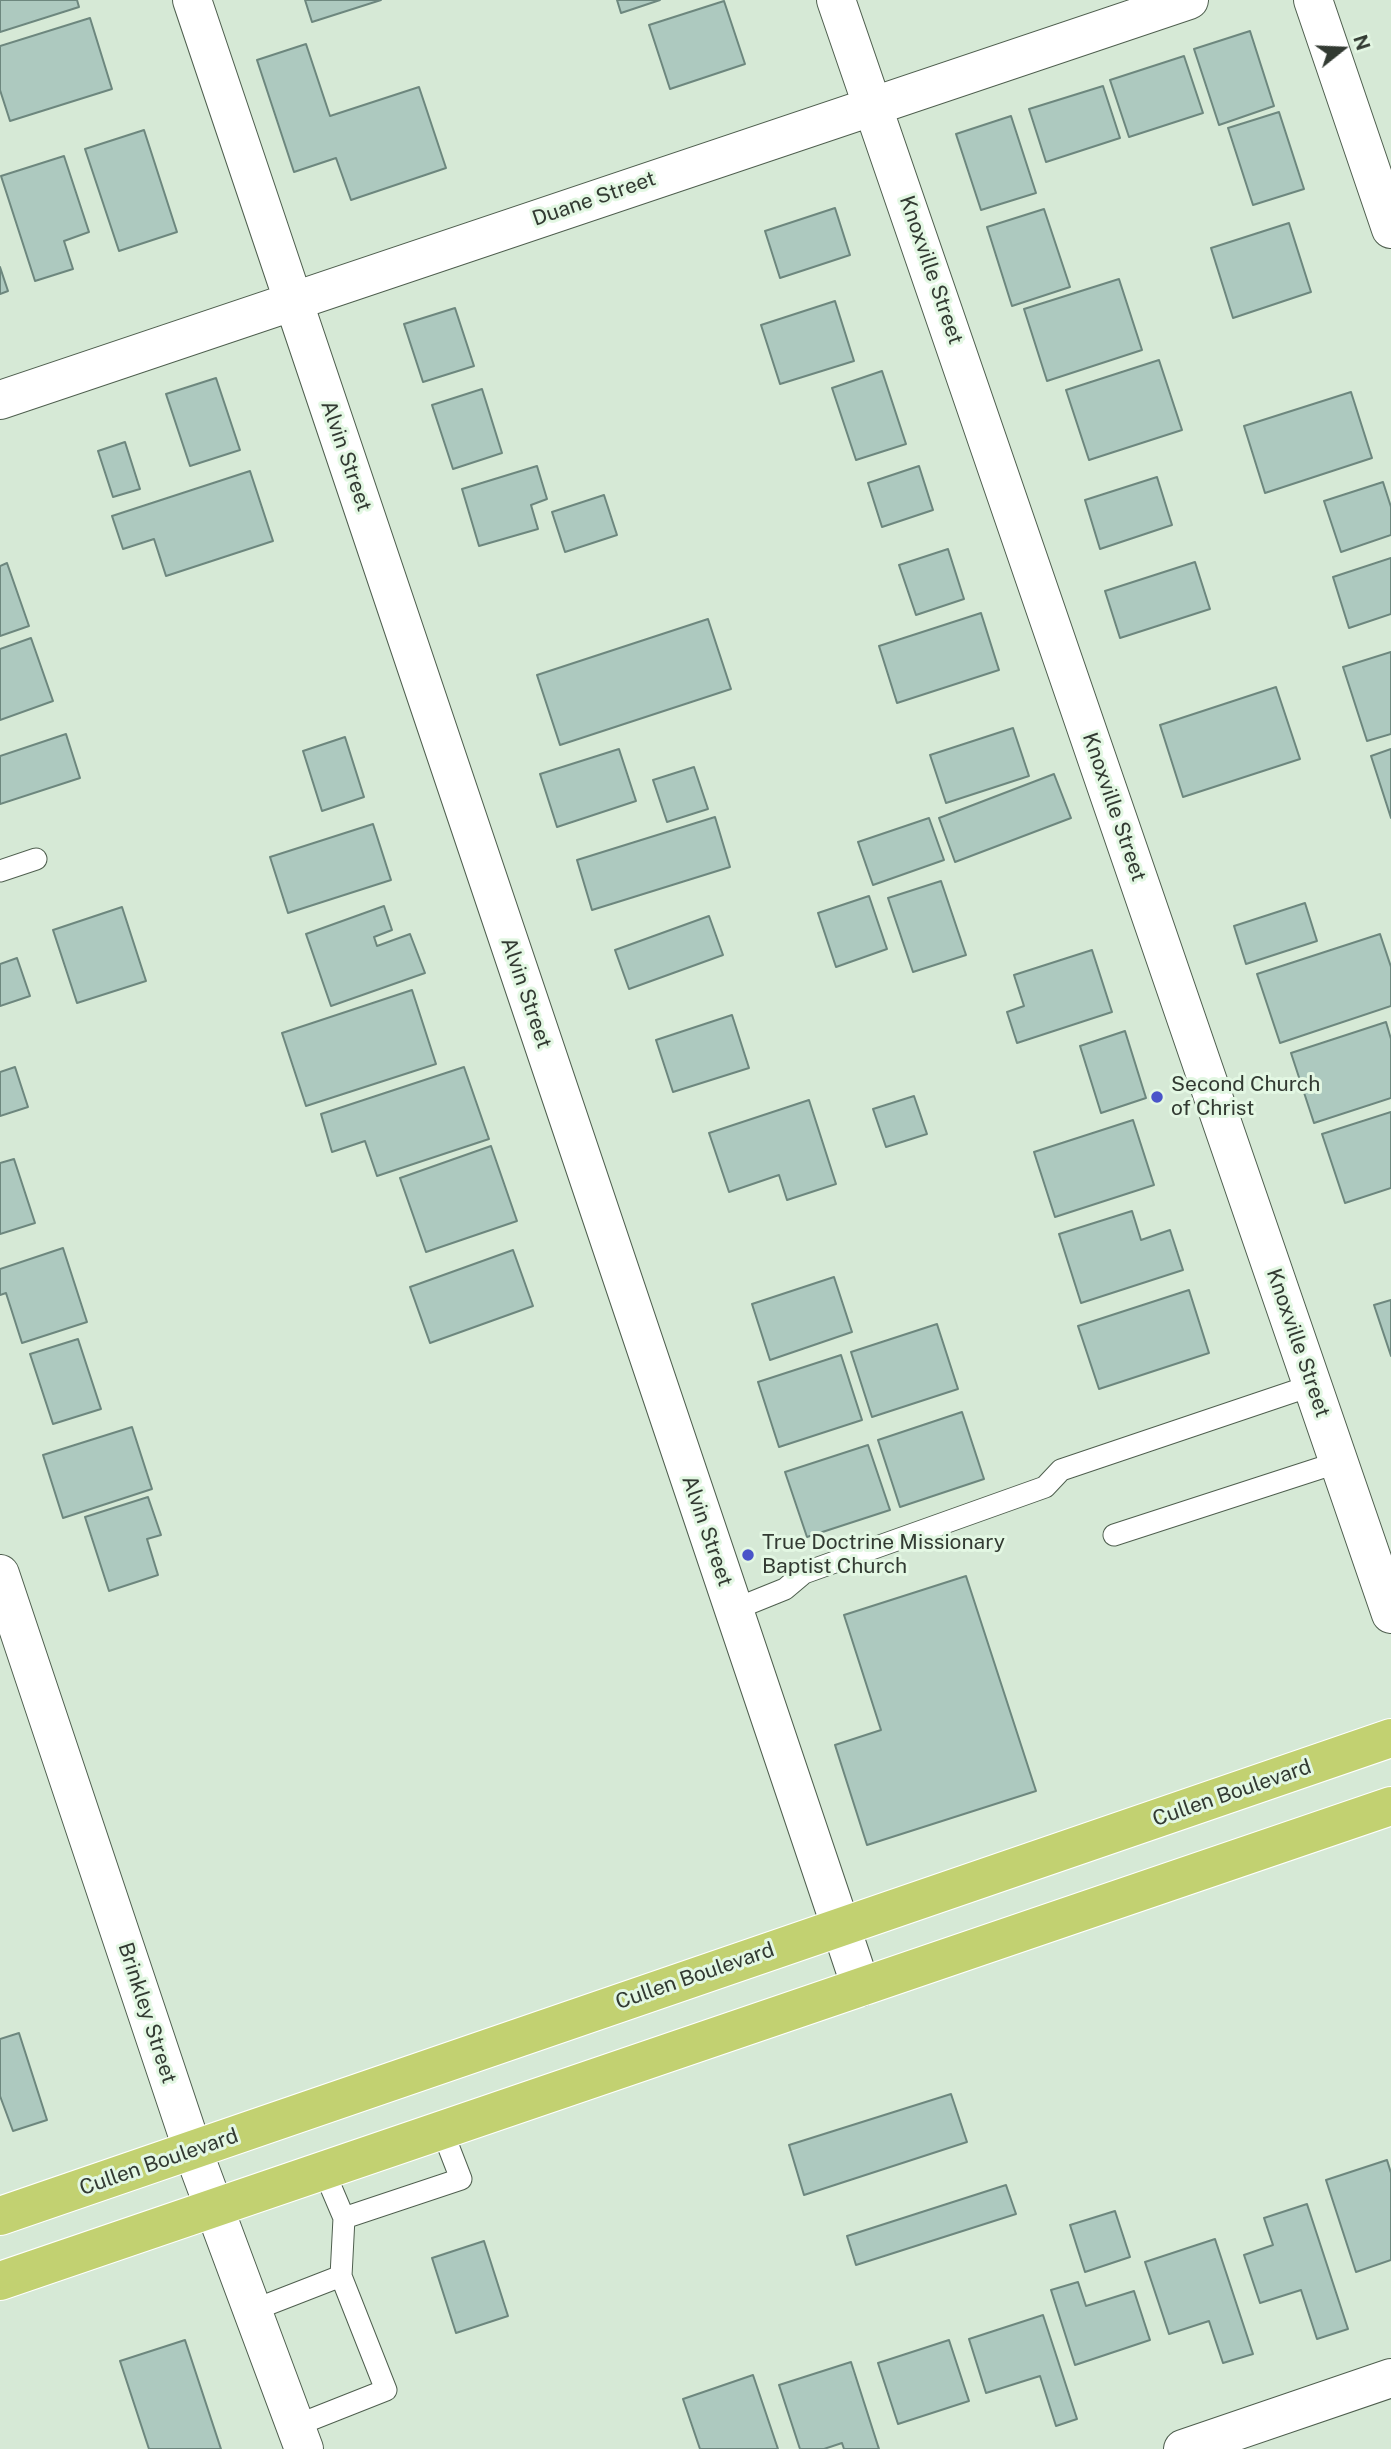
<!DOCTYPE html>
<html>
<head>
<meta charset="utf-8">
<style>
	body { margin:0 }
	#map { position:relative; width:1391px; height:2449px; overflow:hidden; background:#d6e9d6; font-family:"Public Sans",sans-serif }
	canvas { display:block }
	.north { position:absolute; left:1307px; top:14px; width:70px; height:70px; -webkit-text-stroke:5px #e3f7e3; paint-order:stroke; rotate:72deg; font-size:19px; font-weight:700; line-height:28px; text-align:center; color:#323a32 }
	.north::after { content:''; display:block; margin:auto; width:24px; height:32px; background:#323a32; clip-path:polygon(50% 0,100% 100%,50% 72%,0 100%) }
</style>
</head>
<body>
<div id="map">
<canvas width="1391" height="2449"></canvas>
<div class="north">N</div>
</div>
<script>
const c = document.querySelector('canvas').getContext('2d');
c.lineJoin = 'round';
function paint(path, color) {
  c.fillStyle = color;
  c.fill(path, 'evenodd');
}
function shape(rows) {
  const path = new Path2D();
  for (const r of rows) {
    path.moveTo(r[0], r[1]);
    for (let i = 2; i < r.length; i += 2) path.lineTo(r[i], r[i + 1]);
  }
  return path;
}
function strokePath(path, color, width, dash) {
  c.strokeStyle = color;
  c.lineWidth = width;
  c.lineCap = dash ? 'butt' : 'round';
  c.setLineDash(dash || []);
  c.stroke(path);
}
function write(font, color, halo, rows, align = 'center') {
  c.font = font + ' "Public Sans",sans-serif';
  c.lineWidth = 6;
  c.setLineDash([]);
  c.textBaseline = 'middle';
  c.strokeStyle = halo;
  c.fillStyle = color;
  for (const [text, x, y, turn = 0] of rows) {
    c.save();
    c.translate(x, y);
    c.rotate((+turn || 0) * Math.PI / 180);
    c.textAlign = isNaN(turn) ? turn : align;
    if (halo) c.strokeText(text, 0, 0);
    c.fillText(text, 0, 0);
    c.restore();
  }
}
const building = shape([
	[0,0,77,0,79,7,0,32,0,0],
	[305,0,381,0,312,22,305,0],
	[617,0,660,0,621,13,617,0],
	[724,1,745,64,670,89,649,25,724,1],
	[90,18,112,89,10,121,0,90,0,46,90,18],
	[1250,31,1274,106,1219,125,1194,49,1250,31],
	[306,44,330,116,419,87,446,168,351,200,336,158,294,172,257,60,306,44],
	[1184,56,1203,113,1129,137,1110,80,1184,56],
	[1103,86,1120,138,1046,162,1029,109,1103,86],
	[1279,112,1304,189,1253,205,1228,128,1279,112],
	[1011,116,1036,193,981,210,956,134,1011,116],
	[144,130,177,232,119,251,85,149,144,130],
	[64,156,89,232,64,241,73,269,35,281,1,176,64,156],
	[835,208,850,255,780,278,765,231,835,208],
	[1044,209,1070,287,1012,306,987,227,1044,209],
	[1289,223,1311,292,1233,318,1211,248,1289,223],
	[0,267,8,291,0,294,0,267],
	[1119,279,1142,350,1047,381,1024,309,1119,279],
	[835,301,854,361,780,384,761,325,835,301],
	[455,308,474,366,423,382,404,324,455,308],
	[1159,360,1182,430,1089,460,1066,390,1159,360],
	[882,371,906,444,856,460,832,388,882,371],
	[216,378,240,450,190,466,166,394,216,378],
	[482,389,502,453,453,469,432,405,482,389],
	[1351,392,1372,458,1265,493,1244,426,1351,392],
	[125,442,140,489,113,497,98,451,125,442],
	[537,466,547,499,531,505,538,529,479,546,462,489,537,466],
	[919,466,933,510,882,527,868,483,919,466],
	[250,471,273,541,166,576,154,539,123,549,112,516,250,471],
	[1157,477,1172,525,1100,549,1085,500,1157,477],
	[1383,482,1391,507,1391,535,1341,552,1324,501,1383,482],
	[604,495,617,535,565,552,552,512,604,495],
	[948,549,964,599,916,615,899,565,948,549],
	[1391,558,1391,614,1349,628,1333,577,1391,558],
	[1195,562,1210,609,1120,638,1105,591,1195,562],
	[7,563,29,626,0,636,0,566,7,563],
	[981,613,999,670,897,703,879,646,981,613],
	[708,619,731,689,560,745,537,675,708,619],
	[31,638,53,701,0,720,0,649,31,638],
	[1391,652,1391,734,1367,741,1343,667,1391,652],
	[1276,687,1300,759,1183,797,1160,725,1276,687],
	[1013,728,1029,776,946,803,930,755,1013,728],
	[66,734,80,778,0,804,0,756,66,734],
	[345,737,364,797,322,811,303,751,345,737],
	[619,749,636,801,557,827,540,774,619,749],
	[1391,749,1391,818,1371,756,1391,749],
	[694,767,708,809,667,822,653,780,694,767],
	[1054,774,1071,818,955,862,939,818,1054,774],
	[715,817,730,867,592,910,577,860,715,817],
	[929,818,944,860,873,885,858,842,929,818],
	[373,824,391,880,288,913,270,857,373,824],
	[941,881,966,955,913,972,888,898,941,881],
	[869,896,887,949,836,967,818,913,869,896],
	[1305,903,1317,941,1246,964,1234,926,1305,903],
	[384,906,392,930,374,937,377,946,410,934,425,973,331,1006,306,934,384,906],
	[122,907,146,981,77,1003,53,930,122,907],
	[709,916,723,955,629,989,615,950,709,916],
	[1380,934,1391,967,1391,1006,1280,1043,1257,974,1380,934],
	[1092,950,1112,1012,1017,1043,1007,1012,1024,1006,1014,975,1092,950],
	[17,958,30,996,0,1006,0,964,17,958],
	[412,990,436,1064,306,1106,282,1033,412,990],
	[732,1015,749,1068,673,1092,656,1040,732,1015],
	[1386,1022,1391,1039,1391,1098,1314,1123,1291,1053,1386,1022],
	[1125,1031,1146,1098,1101,1113,1080,1046,1125,1031],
	[15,1067,28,1107,0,1116,0,1072,15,1067],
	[464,1067,489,1139,377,1176,365,1141,332,1152,321,1114,464,1067],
	[914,1096,927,1134,886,1147,873,1109,914,1096],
	[809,1100,836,1184,787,1200,779,1175,729,1192,709,1133,809,1100],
	[1391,1112,1391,1188,1345,1203,1322,1134,1391,1112],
	[1133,1120,1154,1185,1055,1217,1034,1152,1133,1120],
	[491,1146,517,1221,426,1252,400,1178,491,1146],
	[14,1159,35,1223,0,1234,0,1163,14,1159],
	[1132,1211,1141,1240,1170,1230,1183,1270,1081,1303,1059,1234,1132,1211],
	[63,1248,87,1322,22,1343,6,1293,0,1295,0,1269,63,1248],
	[513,1250,533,1306,430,1343,410,1287,513,1250],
	[834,1277,852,1332,770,1360,752,1304,834,1277],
	[1189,1290,1209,1353,1099,1389,1078,1326,1189,1290],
	[1391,1300,1391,1356,1374,1305,1391,1300],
	[937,1324,958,1389,872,1417,851,1352,937,1324],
	[78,1339,101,1409,53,1424,30,1354,78,1339],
	[841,1355,862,1420,779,1447,758,1382,841,1355],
	[962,1412,984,1479,900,1507,878,1440,962,1412],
	[132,1427,152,1489,63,1518,43,1455,132,1427],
	[868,1445,890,1510,807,1537,785,1472,868,1445],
	[148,1497,161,1535,147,1539,158,1575,109,1591,85,1517,148,1497],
	[966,1576,1036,1791,867,1845,835,1745,881,1730,844,1615,966,1576],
	[19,2033,47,2120,13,2131,0,2096,0,2039,19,2033],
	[951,2094,967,2142,804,2195,789,2145,951,2094],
	[1387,2160,1391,2173,1391,2260,1356,2272,1326,2180,1387,2160],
	[1006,2185,1016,2214,856,2265,847,2236,1006,2185],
	[1307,2204,1348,2329,1317,2339,1301,2290,1260,2303,1244,2255,1273,2245,1264,2218,1307,2204],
	[1115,2211,1130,2257,1085,2272,1070,2225,1115,2211],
	[1215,2239,1253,2354,1223,2363,1209,2321,1169,2334,1145,2262,1215,2239],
	[484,2241,508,2316,456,2333,432,2258,484,2241],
	[1078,2282,1086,2306,1134,2291,1150,2340,1075,2365,1051,2290,1078,2282],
	[1043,2315,1077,2419,1056,2426,1040,2376,986,2393,969,2339,1043,2315],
	[185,2340,221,2449,149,2449,120,2361,185,2340],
	[949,2340,969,2401,898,2424,878,2363,949,2340],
	[851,2362,879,2449,844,2449,842,2443,824,2449,800,2449,779,2385,851,2362],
	[753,2375,778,2449,700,2449,683,2399,753,2375]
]);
paint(building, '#adc9bf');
strokePath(building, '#6d877e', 2);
const service = shape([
	[0,871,36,859],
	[1114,1535,1339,1462],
	[733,1610,785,1589,804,1573,1045,1487,1061,1470,1313,1385],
	[324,2171,344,2218,461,2179,442,2130],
	[341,2276,344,2218],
	[251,2311,341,2276,386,2390,295,2426]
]);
const minor = shape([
	[192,0,861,1987],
	[836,0,1391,1614],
	[1313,0,1391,229],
	[0,400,1189,0],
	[0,1574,193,2151,304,2449],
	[1183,2449,1391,2378]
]);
const primary = shape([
	[0,2216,1391,1738],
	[0,2281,1391,1806]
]);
strokePath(service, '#4f5f4f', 23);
strokePath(minor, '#4f5f4f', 40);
strokePath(primary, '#fff', 40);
strokePath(service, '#fff', 21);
strokePath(minor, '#fff', 38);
strokePath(primary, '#c2d171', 38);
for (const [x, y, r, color] of [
	[1157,1097,7,"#4a54c9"],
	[748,1555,7,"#4a54c9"]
]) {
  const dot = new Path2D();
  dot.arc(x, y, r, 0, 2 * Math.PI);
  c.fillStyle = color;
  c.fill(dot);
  strokePath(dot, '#e3f7e3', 2.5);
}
write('21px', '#323a32', '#e3f7e3', [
	["Duane Street",594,199,-19],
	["Knoxville Street",931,270,71],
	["Alvin Street",346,456,71],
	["Knoxville Street",1114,807,71],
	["Alvin Street",526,993,71],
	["Knoxville Street",1298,1343,71],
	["Alvin Street",707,1531,71],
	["Cullen Boulevard",1232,1793,-19],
	["Cullen Boulevard",695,1976,-19],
	["Brinkley Street",147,2013,72],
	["Cullen Boulevard",159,2162,-19]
]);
write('21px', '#323a32', '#e3f7e3', [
	["Second Church",1171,1085],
	["of Christ",1171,1109],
	["True Doctrine Missionary",762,1543],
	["Baptist Church",762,1567]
], 'left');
</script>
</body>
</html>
